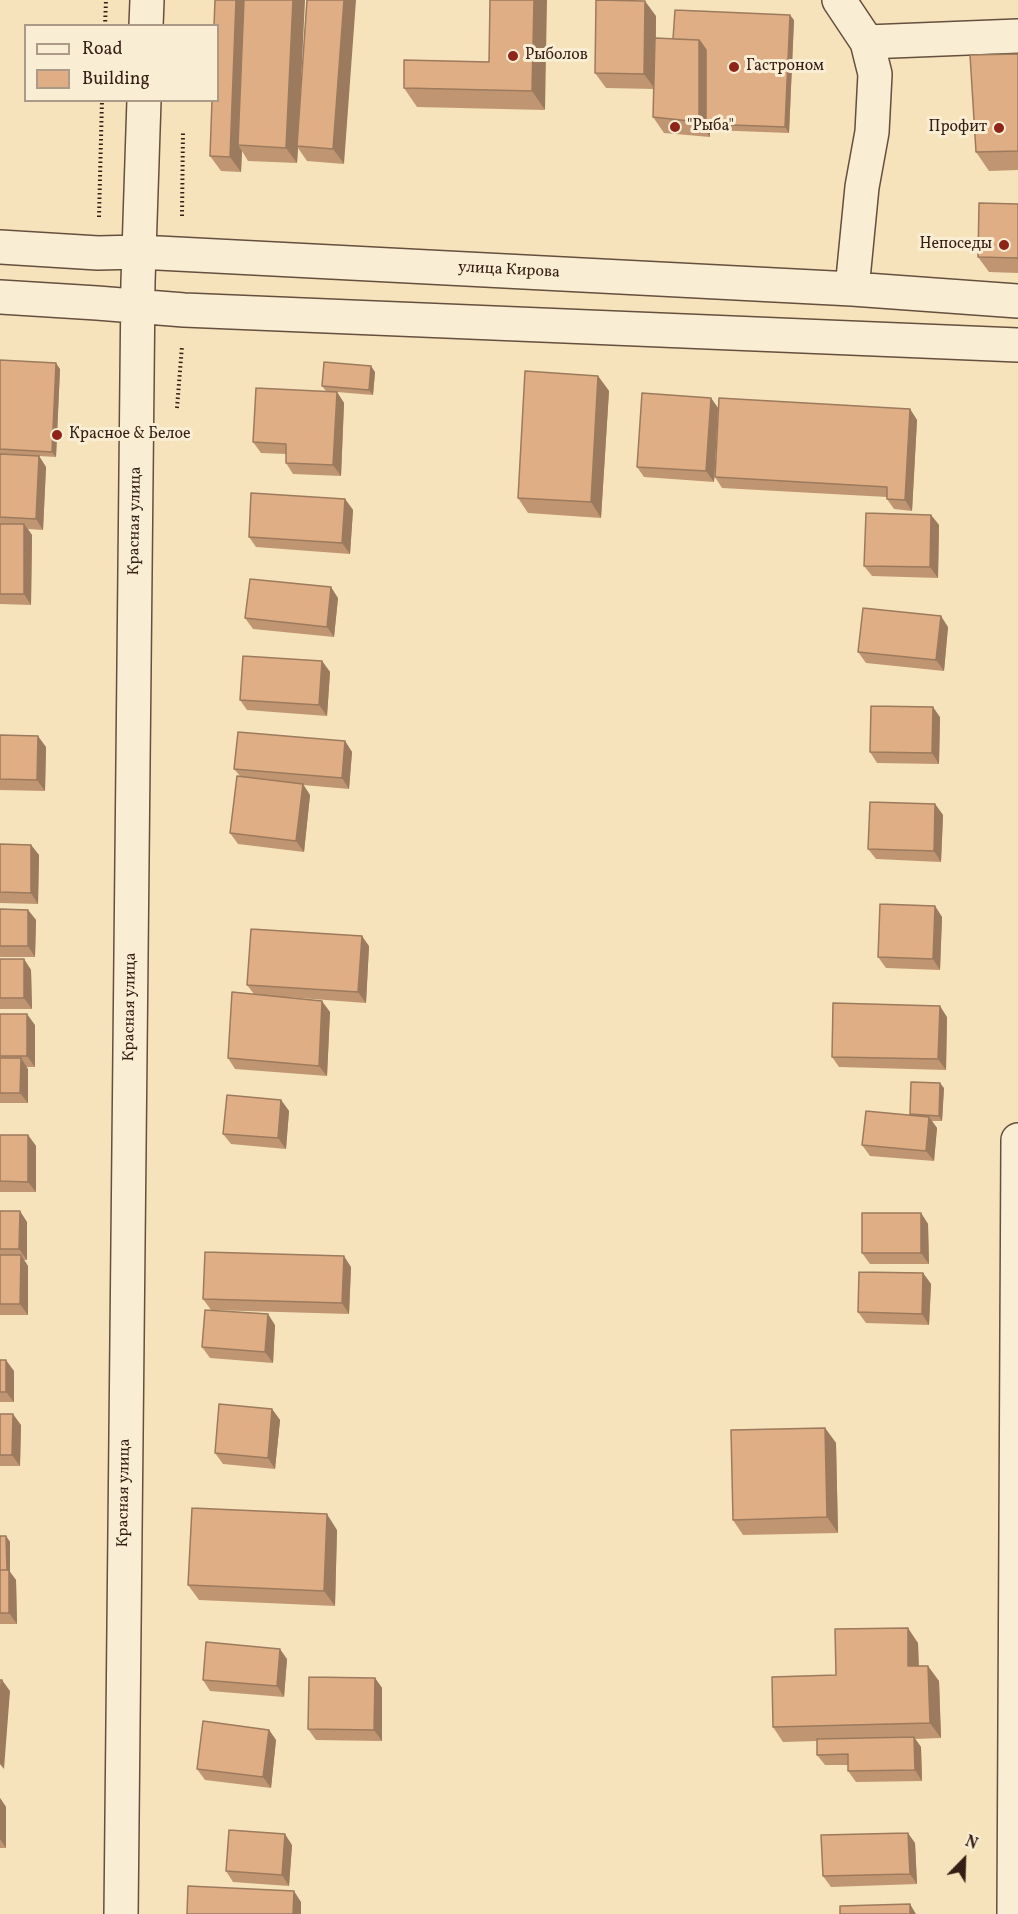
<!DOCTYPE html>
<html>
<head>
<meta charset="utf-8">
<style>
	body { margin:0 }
	#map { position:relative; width:1018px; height:1914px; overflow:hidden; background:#f6e3bb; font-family:Vollkorn,serif }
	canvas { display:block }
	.legend { position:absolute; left:24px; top:24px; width:195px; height:78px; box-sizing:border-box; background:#f9edd3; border:2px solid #ab9a87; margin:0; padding:8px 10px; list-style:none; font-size:18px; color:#351e14 }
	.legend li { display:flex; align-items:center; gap:12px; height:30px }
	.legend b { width:30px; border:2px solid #ab9a87 }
	.north { position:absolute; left:934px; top:1830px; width:60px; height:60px; -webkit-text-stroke:4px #f9edd3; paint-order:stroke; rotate:23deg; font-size:16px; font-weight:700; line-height:24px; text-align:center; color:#351e14 }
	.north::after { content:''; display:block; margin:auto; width:21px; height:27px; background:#351e14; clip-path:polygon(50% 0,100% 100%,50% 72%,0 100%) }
</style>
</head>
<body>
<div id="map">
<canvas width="1018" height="1914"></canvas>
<ul class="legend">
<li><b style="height:8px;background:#f9edd3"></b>Road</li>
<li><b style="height:16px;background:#dfae85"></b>Building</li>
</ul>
<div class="north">N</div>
</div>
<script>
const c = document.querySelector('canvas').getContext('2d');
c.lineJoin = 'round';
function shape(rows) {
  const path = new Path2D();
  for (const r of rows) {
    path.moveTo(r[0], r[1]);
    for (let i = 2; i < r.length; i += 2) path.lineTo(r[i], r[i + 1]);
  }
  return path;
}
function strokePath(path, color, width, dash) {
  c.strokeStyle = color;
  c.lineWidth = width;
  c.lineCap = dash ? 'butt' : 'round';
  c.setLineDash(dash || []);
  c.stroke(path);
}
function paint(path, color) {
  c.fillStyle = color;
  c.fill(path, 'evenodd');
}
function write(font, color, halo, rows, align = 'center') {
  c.font = font + ' Vollkorn,serif';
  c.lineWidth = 6;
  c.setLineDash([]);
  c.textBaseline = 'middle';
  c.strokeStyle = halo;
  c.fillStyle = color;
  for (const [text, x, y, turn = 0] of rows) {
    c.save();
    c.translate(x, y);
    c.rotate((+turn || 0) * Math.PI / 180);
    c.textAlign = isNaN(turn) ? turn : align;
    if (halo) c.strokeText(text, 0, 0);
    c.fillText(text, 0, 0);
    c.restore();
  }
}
const minor = shape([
	[839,0,867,42,875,74,872,132,862,187,852,289],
	[146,26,147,0],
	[867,42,1018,36],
	[0,247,98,253,139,252,852,289,1018,301],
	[0,297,97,303,184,310,1018,345],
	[121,1914,138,282,144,100],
	[1014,1914,1018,1140]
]);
strokePath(minor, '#654f3e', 36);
strokePath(shape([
	[105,26,106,0],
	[182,216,183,131],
	[99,217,102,100],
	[177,408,182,346]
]), '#351e14', 4, [1.5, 3]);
strokePath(minor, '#f9edd3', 33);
paint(shape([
	[490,0,545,110,417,107,404,88,489,62],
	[656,16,656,38,673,39,794,20,789,133,710,130,710,137,664,133,653,117,654,89,606,88,595,73],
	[1018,54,1018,170,989,171,976,152],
	[300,97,344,164,307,161,298,148,297,163,248,161,242,151,241,172,221,171,210,156],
	[1018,204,1018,273,989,272,978,257],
	[0,360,60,369,56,457,39,456,46,467,43,530,28,529,32,535,31,605,0,604],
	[375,372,373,395,337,392,344,403,341,476,293,474,286,463,286,454,261,453,253,442,326,391,322,386],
	[598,376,609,391,601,518,528,513,518,498],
	[711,398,718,408,714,482,644,477,637,467],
	[910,409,917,420,912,511,894,509,887,499,887,497,722,488,715,477],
	[345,499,353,510,350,554,256,547,249,537],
	[931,515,939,525,938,578,872,576,864,566],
	[338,598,334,637,253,629,245,618],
	[948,627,944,671,866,663,858,652],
	[322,661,330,672,327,716,247,710,240,700],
	[940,717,939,764,877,763,870,752],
	[0,735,46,747,45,791,0,790],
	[345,741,352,752,349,789,303,785,310,795,304,852,238,844,230,833,240,776,234,769],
	[935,804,943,815,941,862,876,859,868,849],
	[0,844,31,845,39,855,38,904,0,903],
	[935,906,942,917,940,970,886,968,878,957],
	[0,909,28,910,36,920,35,957,0,957],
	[369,946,366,1003,286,997,330,1012,327,1076,235,1069,228,1058,254,994,247,985],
	[0,959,24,959,31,970,32,1009,0,1009],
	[0,1014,35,1025,35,1067,26,1067,28,1069,28,1103,0,1103],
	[947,1017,946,1070,839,1067,832,1057],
	[944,1088,942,1121,932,1121,937,1128,934,1161,870,1156,862,1145,911,1116,910,1114],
	[281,1100,289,1111,286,1149,231,1144,223,1134],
	[0,1135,28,1135,36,1146,36,1192,0,1192],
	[0,1211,27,1222,27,1260,24,1260,28,1266,28,1315,0,1315],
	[921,1213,928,1224,929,1264,870,1264,862,1253],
	[351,1267,349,1314,211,1310,203,1299],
	[923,1273,931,1284,929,1325,866,1323,858,1312],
	[275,1325,273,1363,210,1358,202,1347],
	[0,1360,14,1371,14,1402,0,1402],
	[272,1409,280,1420,275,1469,223,1464,215,1453],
	[0,1414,21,1425,20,1466,0,1466],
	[825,1428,836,1443,838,1533,743,1535,733,1520],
	[337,1530,335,1606,199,1600,188,1585],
	[0,1536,6,1536,10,1542,10,1572,16,1580,17,1624,0,1624],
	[918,1643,919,1666,939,1681,941,1738,915,1739,921,1747,922,1781,856,1782,848,1771,848,1765,825,1765,817,1755,817,1741,783,1742,773,1727,836,1675],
	[287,1659,284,1697,210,1691,203,1680],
	[375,1678,382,1688,382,1741,316,1740,308,1729],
	[269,1730,276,1740,271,1788,205,1780,197,1769],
	[0,1798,6,1807,6,1848,0,1848],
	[915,1843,917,1884,831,1887,823,1876],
	[292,1845,289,1886,233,1882,226,1871]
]), '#c09672');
paint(shape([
	[236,0,247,0,238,145,242,151,241,172,230,157],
	[293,0,305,0,298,146,297,146,298,148,297,163,286,148],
	[344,0,356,0,344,164,333,149],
	[534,0,547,0,545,110,532,91],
	[645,1,656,16,655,89,644,74],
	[790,15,794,20,789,133,785,127],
	[699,40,710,56,706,124,710,130,710,137,699,122],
	[56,363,60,369,56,457,52,452],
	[371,366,375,372,373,395,369,390],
	[598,376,609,391,601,518,591,502],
	[337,392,344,403,341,476,333,465],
	[711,398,718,408,714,482,706,471],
	[910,409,917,420,912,511,905,500],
	[39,456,46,467,43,530,36,519],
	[345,499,353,510,350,554,342,543],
	[931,515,939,525,938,578,930,567],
	[24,524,32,535,31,605,24,594],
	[331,587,338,598,334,637,327,627],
	[941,616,948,627,944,671,936,660],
	[322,661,330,672,327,716,319,705],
	[933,707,940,717,939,764,932,753],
	[38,736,46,747,45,791,37,780],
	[345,741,352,752,349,789,342,778],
	[303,784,310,795,304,852,296,841],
	[935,804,943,815,941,862,934,851],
	[31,845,39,855,38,904,31,893],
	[935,906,942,917,940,970,933,959],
	[28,910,36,920,35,957,28,946],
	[362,936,369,946,366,1003,358,992],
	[24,959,31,970,32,1009,24,998],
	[322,1001,330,1012,327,1076,319,1066],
	[940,1006,947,1017,946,1070,938,1059],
	[27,1014,35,1025,35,1067,27,1056],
	[21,1058,28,1069,28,1103,20,1093],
	[940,1083,944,1088,942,1121,939,1116],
	[281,1100,289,1111,286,1149,278,1138],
	[929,1117,937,1128,934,1161,926,1151],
	[28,1135,36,1146,36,1192,28,1182],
	[20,1211,27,1222,27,1260,19,1249],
	[921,1213,928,1224,929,1264,921,1253],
	[21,1255,28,1266,28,1315,20,1304],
	[344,1256,351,1267,349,1314,342,1303],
	[923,1273,931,1284,929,1325,922,1314],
	[268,1314,275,1325,273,1363,265,1352],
	[6,1360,14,1371,14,1402,6,1392],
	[272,1409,280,1420,275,1469,268,1458],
	[13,1414,21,1425,20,1466,12,1455],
	[825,1428,836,1443,838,1533,827,1517],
	[327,1514,337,1530,335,1606,324,1591],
	[6,1536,10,1542,10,1572,16,1580,17,1624,9,1613,7,1571],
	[908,1628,918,1643,919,1682,908,1666],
	[280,1649,287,1659,284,1697,277,1686],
	[928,1666,939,1681,941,1738,930,1723],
	[375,1678,382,1688,382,1741,374,1730],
	[2,1680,10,1691,4,1769,0,1764,0,1710],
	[269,1730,276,1740,271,1788,263,1777],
	[914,1737,921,1747,922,1781,915,1770],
	[0,1798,6,1807,6,1848,0,1839],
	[908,1833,915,1843,917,1884,910,1874],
	[285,1834,292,1845,289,1886,282,1875],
	[294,1891,301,1902,301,1914,293,1914],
	[910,1904,916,1914,910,1914]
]), '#9c7a5d');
const building = shape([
	[215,0,236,0,230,157,210,156,212,100,218,100,218,26,214,26,215,0],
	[244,0,293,0,286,148,238,145,244,0],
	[307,0,344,0,333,149,297,146,307,0],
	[490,0,534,0,532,91,404,88,404,60,489,62,490,0],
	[596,0,645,1,644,74,595,73,596,0],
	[675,10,790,15,785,127,706,124,706,50,699,40,673,39,675,10],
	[655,38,699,40,699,122,653,117,655,38],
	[1018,54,1018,151,976,152,970,55,1018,54],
	[979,203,1018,204,1018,258,978,257,979,203],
	[0,360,56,363,52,452,0,449,0,360],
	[324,362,371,366,369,390,322,386,324,362],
	[525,371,598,376,591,502,518,498,525,371],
	[256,388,337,392,333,465,286,463,286,444,253,442,256,388],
	[642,393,711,398,706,471,637,467,642,393],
	[719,398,910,409,905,500,887,499,887,487,715,477,719,398],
	[0,454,39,456,36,519,0,517,0,454],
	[251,493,345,499,342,543,249,537,251,493],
	[866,513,931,515,930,567,864,566,866,513],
	[0,524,24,524,24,594,0,594,0,524],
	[250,579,331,587,327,627,245,618,250,579],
	[863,608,941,616,936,660,858,652,863,608],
	[243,656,322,661,319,705,240,700,243,656],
	[871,706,933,707,932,753,870,752,871,706],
	[238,732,345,741,342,778,234,769,238,732],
	[0,735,38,736,37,780,0,779,0,735],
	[237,776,303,784,296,841,230,833,237,776],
	[870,802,935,804,934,851,868,849,870,802],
	[0,844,31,845,31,893,0,892,0,844],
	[880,904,935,906,933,959,878,957,880,904],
	[0,909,28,910,28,946,0,946,0,909],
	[251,929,362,936,358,992,247,985,251,929],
	[0,959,24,959,24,998,0,998,0,959],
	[232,992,322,1001,319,1066,228,1058,232,992],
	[833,1003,940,1006,938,1059,832,1057,833,1003],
	[0,1014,27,1014,27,1056,0,1056,0,1014],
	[0,1058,21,1058,20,1093,0,1093,0,1058],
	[911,1082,940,1083,939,1116,910,1114,911,1082],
	[227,1095,281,1100,278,1138,223,1134,227,1095],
	[866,1111,929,1117,926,1151,862,1145,866,1111],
	[0,1135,28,1135,28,1182,0,1181,0,1135],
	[0,1211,20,1211,19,1249,0,1249,0,1211],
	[862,1213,921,1213,921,1253,862,1253,862,1213],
	[205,1252,344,1256,342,1303,203,1299,205,1252],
	[0,1255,21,1255,20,1304,0,1304,0,1255],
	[859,1272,923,1273,922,1314,858,1312,859,1272],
	[205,1310,268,1314,265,1352,202,1347,205,1310],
	[0,1360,6,1360,6,1392,0,1392,0,1360],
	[219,1404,272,1409,268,1458,215,1453,219,1404],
	[0,1414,13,1414,12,1455,0,1455,0,1414],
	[825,1428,827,1517,733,1520,731,1430,825,1428],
	[192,1508,327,1514,324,1591,188,1585,192,1508],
	[0,1536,6,1536,7,1570,0,1570,0,1536],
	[0,1570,9,1570,9,1613,0,1613,0,1570],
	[908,1628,908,1666,928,1666,930,1723,773,1727,772,1677,836,1675,835,1629,908,1628],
	[206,1642,280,1649,277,1686,203,1680,206,1642],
	[309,1677,375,1678,374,1730,308,1729,309,1677],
	[0,1680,2,1680,0,1710,0,1680],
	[203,1721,269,1730,263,1777,197,1769,203,1721],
	[914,1737,915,1770,848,1771,848,1754,817,1755,817,1739,914,1737],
	[229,1830,285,1834,282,1875,226,1871,229,1830],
	[908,1833,910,1874,823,1876,821,1835,908,1833],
	[188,1886,294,1891,293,1914,187,1914,188,1886],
	[910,1904,910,1914,840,1914,840,1906,910,1904]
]);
paint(building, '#dfae85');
strokePath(building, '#9c7a5d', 1.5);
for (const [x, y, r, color] of [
	[513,56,6,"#8f2418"],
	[734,67,6,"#8f2418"],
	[675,127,6,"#8f2418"],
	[999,128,6,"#8f2418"],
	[1004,245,6,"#8f2418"],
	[57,435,6,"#8f2418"]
]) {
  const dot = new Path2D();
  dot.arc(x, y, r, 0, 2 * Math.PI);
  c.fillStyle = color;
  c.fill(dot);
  strokePath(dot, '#f9edd3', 2);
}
write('16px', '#351e14', '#f9edd3', [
	["Рыболов",525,56],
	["Гастроном",746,67],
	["\"Рыба\"",687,127],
	["Профит",987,128,"right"],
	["Непоседы",992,245,"right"],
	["Красное & Белое",69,435]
], 'left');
write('16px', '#351e14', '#f9edd3', [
	["улица Кирова",509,271,3],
	["Красная улица",136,521,-89],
	["Красная улица",131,1007,-89],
	["Красная улица",125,1493,-89]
]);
</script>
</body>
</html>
